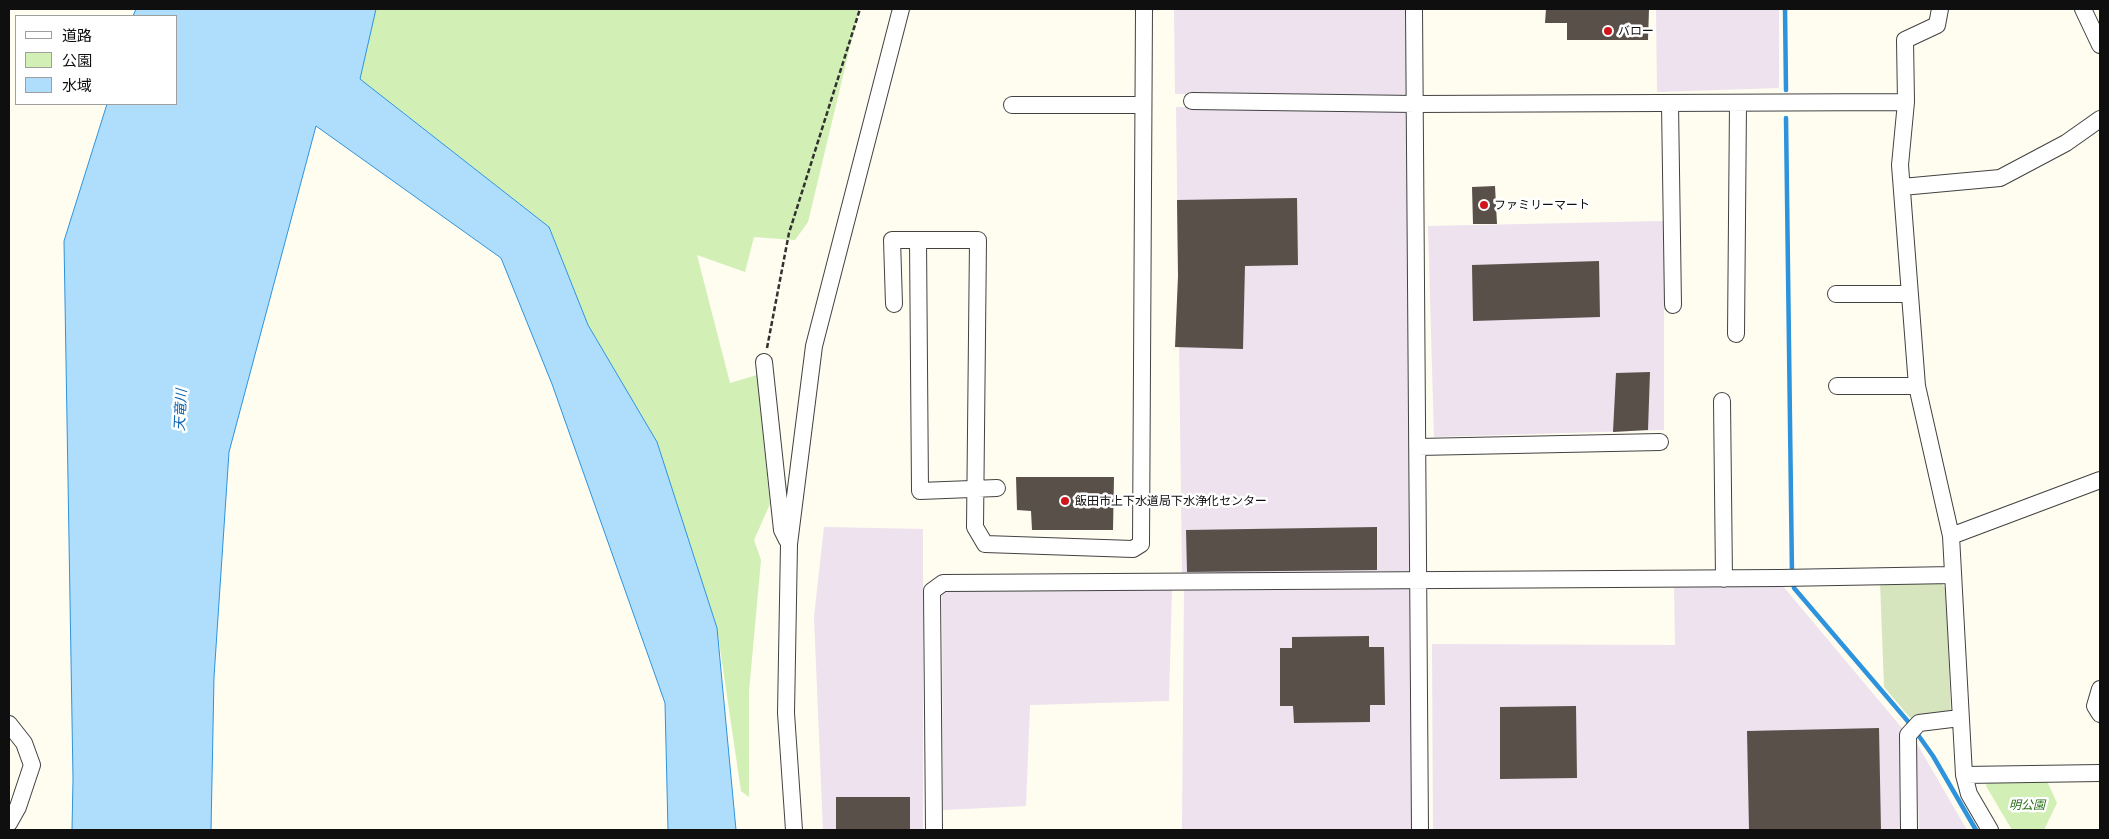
<!DOCTYPE html>
<html>
<head>
<meta charset="utf-8">
<style>
	body { margin:0 }
	#map { position:relative; width:2109px; height:839px; overflow:hidden; background:#fffcf0; font-family:Literata,"Noto Sans JP",serif }
	canvas { display:block }
	.frame { position:absolute; inset:0; border:10px solid #0f0f0f; pointer-events:none }
	.legend { position:absolute; left:15px; top:15px; width:162px; height:90px; box-sizing:border-box; background:#fff; border:1px solid #9f9f9f; margin:0; padding:6px 9px; list-style:none; font-size:15px; color:#0f0f0f }
	.legend li { display:flex; align-items:center; gap:10px; height:25px }
	.legend b { width:25px; border:1px solid #9f9f9f }
</style>
</head>
<body>
<div id="map">
<canvas width="2109" height="839"></canvas>
<div class="frame"></div>
<ul class="legend">
<li><b style="height:6px;background:#fff"></b>道路</li>
<li><b style="height:14px;background:#d2efb5"></b>公園</li>
<li><b style="height:14px;background:#afdefd"></b>水域</li>
</ul>
</div>
<script>
const c = document.querySelector('canvas').getContext('2d');
c.lineJoin = 'round';
function paint(path, color) {
  c.fillStyle = color;
  c.fill(path, 'evenodd');
}
function shape(rows) {
  const path = new Path2D();
  for (const r of rows) {
    path.moveTo(r[0], r[1]);
    for (let i = 2; i < r.length; i += 2) path.lineTo(r[i], r[i + 1]);
  }
  return path;
}
function strokePath(path, color, width, dash) {
  c.strokeStyle = color;
  c.lineWidth = width;
  c.lineCap = dash ? 'butt' : 'round';
  c.setLineDash(dash || []);
  c.stroke(path);
}
function write(font, color, halo, rows, align = 'center') {
  c.font = font + ' Literata,"Noto Sans JP",serif';
  c.lineWidth = 5;
  c.setLineDash([]);
  c.textBaseline = 'middle';
  c.strokeStyle = halo;
  c.fillStyle = color;
  for (const [text, x, y, turn = 0] of rows) {
    c.save();
    c.translate(x, y);
    c.rotate((+turn || 0) * Math.PI / 180);
    c.textAlign = isNaN(turn) ? turn : align;
    if (halo) c.strokeText(text, 0, 0);
    c.fillText(text, 0, 0);
    c.restore();
  }
}
paint(shape([
	[1174,9,1406,9,1406,95,1175,94],
	[1656,9,1779,9,1779,88,1657,92],
	[1176,107,1408,110,1412,571,1182,575],
	[1664,221,1664,430,1434,437,1428,226],
	[824,527,923,529,923,830,823,830,814,617],
	[1674,584,1782,585,1902,728,1901,830,1433,830,1432,644,1675,645],
	[1413,586,1414,830,1182,830,1184,589],
	[1172,589,1169,701,1030,705,1026,806,943,810,942,591],
	[1916,742,1967,830,1919,830]
]), '#ede2ee');
paint(shape([
	[376,9,859,9,808,222,795,240,754,237,745,272,697,255,730,383,757,375,770,504,754,540,761,560,749,691,749,797,741,791,717,628,657,442,588,325,549,227,360,79],
	[1988,779,2046,779,2057,803,2044,830,2012,830,1986,786]
]), '#d2efb5');
paint(shape([
	[1880,582,1940,582,1946,588,1951,715,1911,719,1884,687]
]), '#d7e5be');
const water = shape([
	[136,9,376,9,360,79,549,227,588,325,657,442,717,628,736,830,668,830,665,703,552,384,501,258,316,126,229,452,214,677,211,830,72,830,73,779,64,241,107,104,176,104,176,16,133,16,136,9]
]);
paint(water, '#afdefd');
strokePath(water, '#2d93dc', 1);
strokePath(shape([
	[1785,9,1786,90],
	[1786,118,1792,574],
	[1793,581,1794,588,1911,725],
	[1916,732,1933,756,1976,830]
]), '#2d93dc', 4.5);
paint(shape([
	[1546,9,1649,9,1648,40,1567,40,1567,23,1545,23],
	[1495,186,1497,224,1473,224,1472,187],
	[1297,198,1298,265,1245,266,1243,349,1175,347,1178,276,1177,200],
	[1599,261,1600,317,1473,321,1472,265],
	[1650,372,1648,430,1613,432,1616,373],
	[1016,477,1114,477,1113,530,1032,530,1031,511,1017,510],
	[1377,527,1377,570,1187,572,1186,530],
	[1369,636,1369,647,1384,647,1385,705,1370,705,1370,722,1294,723,1293,706,1280,706,1280,648,1292,648,1292,637],
	[1576,706,1577,778,1500,779,1500,707],
	[1879,728,1881,830,1749,830,1747,731],
	[836,797,910,797,910,830,836,830]
]), '#59504a');
const minor = shape([
	[1414,9,1420,830],
	[1940,9,1937,25,1905,40,1906,102,1900,165,1917,386,1951,536,1964,775,1969,794,1990,830],
	[2083,9,2100,45],
	[1192,101,1415,104,1906,102],
	[1670,104,1673,305],
	[1012,105,1143,105],
	[1902,187,2000,178,2066,143,2100,119],
	[918,240,920,491,997,488],
	[1836,294,1909,294],
	[894,304,892,240,978,240,975,527,985,544,1133,549,1141,544,1144,9],
	[1736,334,1738,103],
	[764,362,782,530,787,540],
	[1837,386,1917,386],
	[1722,401,1724,579],
	[1418,447,1660,442],
	[1951,536,2100,480],
	[2100,689,2095,706,2100,714],
	[9,724,24,743,32,765,18,807,9,823],
	[1964,775,2100,773],
	[794,830,786,713,789,544,814,346,901,9],
	[934,830,932,591,943,583,1780,578,1953,575],
	[1909,830,1908,735,1919,723,1960,718]
]);
strokePath(minor, '#424242', 18);
strokePath(shape([
	[767,348,789,233,860,9]
]), '#313131', 2.5, [5, 2.5]);
strokePath(minor, '#fff', 16);
for (const [x, y, r, color] of [
	[1608,31,5,"#cf161c"],
	[1484,205,5,"#cf161c"],
	[1065,501,5,"#cf161c"]
]) {
  const dot = new Path2D();
  dot.arc(x, y, r, 0, 2 * Math.PI);
  c.fillStyle = color;
  c.fill(dot);
  strokePath(dot, '#fff', 2);
}
write('12px', '#0f0f0f', '#fff', [
	["バロー",1618,31],
	["ファミリーマート",1494,205],
	["飯田市上下水道局下水浄化センター",1075,501]
], 'left');
write('italic 12px', '#286e17', '#fff', [
	["明公園",2027,805]
]);
write('italic 14px', '#0964af', '#fff', [
	["天竜川",181,410,-87]
]);
</script>
</body>
</html>
